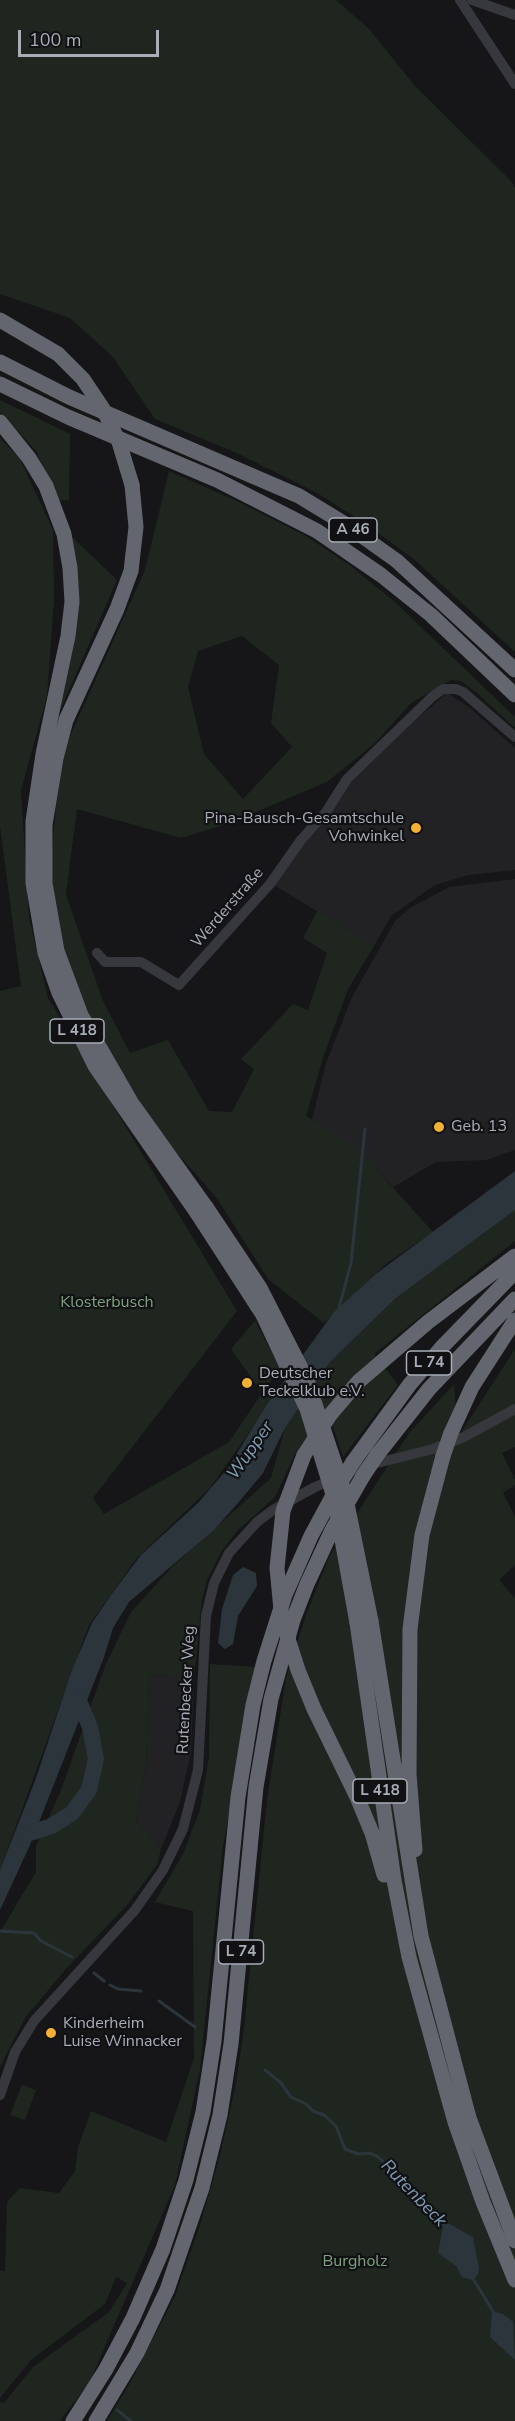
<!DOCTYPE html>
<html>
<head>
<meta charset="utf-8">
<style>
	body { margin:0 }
	#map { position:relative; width:515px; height:2421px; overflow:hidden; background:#161618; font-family:"Nunito Sans",sans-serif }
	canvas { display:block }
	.scale { position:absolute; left:18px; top:30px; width:141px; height:27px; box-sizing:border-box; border:3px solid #a8adb8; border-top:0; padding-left:8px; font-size:18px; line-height:21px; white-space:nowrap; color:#a8adb8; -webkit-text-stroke:4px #111113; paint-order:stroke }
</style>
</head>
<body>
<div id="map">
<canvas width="515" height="2421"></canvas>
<div class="scale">100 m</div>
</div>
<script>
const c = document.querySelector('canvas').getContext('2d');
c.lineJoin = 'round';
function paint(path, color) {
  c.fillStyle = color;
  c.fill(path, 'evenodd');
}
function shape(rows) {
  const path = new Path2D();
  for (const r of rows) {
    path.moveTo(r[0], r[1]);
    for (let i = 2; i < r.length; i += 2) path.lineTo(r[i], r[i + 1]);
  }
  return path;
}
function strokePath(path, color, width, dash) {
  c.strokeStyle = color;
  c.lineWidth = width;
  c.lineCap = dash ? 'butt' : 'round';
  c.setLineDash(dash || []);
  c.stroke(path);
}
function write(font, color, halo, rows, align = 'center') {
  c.font = font + ' "Nunito Sans",sans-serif';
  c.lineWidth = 4.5;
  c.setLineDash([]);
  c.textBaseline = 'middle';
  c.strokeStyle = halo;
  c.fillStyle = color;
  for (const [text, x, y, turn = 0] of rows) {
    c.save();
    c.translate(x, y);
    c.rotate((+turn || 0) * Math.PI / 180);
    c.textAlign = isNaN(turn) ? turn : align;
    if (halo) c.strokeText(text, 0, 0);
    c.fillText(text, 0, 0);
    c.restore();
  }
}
paint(shape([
	[447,693,469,707,515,748,515,870,469,875,435,885,391,916,374,946,274,885,346,787,392,740],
	[515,879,515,1150,486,1160,436,1162,393,1187,356,1148,312,1120,326,1063,352,997,395,921,410,908,449,887],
	[149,1675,194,1677,191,1752,180,1802,161,1849,136,1821,146,1768]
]), '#222225');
paint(shape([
	[0,0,336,0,369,29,415,86,511,181,515,188,515,652,415,560,363,522,317,493,239,454,155,419,113,357,70,318,0,294],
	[0,400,70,434,69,500,57,501,36,451,0,412],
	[0,438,20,459,53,530,54,600,47,696,21,790,29,917,48,998,237,1311,93,1498,104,1514,229,1442,262,1393,231,1349,255,1321,280,1368,262,1393,272,1400,210,1488,137,1558,89,1625,0,1870,0,991,21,986,0,826],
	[169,471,239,502,306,536,348,564,395,602,515,717,515,728,477,693,461,681,451,680,411,703,375,743,327,782,227,824,181,838,77,809,66,895,103,1001,130,1053,168,1040,209,1111,232,1112,254,1069,241,1059,293,1004,308,1010,327,953,303,938,317,911,374,946,348,989,324,1055,306,1116,357,1148,433,1232,387,1263,324,1323,268,1279,216,1197,161,1135,101,1040,62,958,49,880,61,756,145,570],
	[242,636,279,665,271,723,292,747,243,799,204,754,188,687,198,651],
	[72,537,117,580,59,713],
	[515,1210,515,1241,374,1354,398,1385,343,1457,327,1409,296,1452,275,1497,238,1530,223,1549,207,1580,202,1600,194,1677,149,1675,146,1768,136,1821,161,1849,157,1865,128,1904,65,1970,25,2018,0,2067,0,1932,36,1872,36,1846,61,1790,105,1666,131,1612,172,1567,271,1478,285,1428,330,1362,396,1298],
	[515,1349,515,1447,502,1453,515,1480,515,1485,503,1493,515,1517,515,1565,499,1580,515,1598,515,2421,107,2421,129,2385,175,2296,200,2225,220,2156,236,2083,244,2028,267,1800,286,1678,306,1615,330,1555,409,1433,454,1384,458,1437],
	[210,1664,256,1667,223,1847,200,2069,175,2185,90,2381,60,2421,0,2421,0,2402,4,2403,33,2367,109,2312,127,2283,116,2277,105,2304,31,2360,0,2398,0,2271,5,2271,7,2202,20,2188,59,2193,75,2171,78,2147,91,2111,166,2142,194,2058,193,1911,155,1902,183,1854,200,1810,209,1757],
	[22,2085,36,2090,25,2120,10,2115]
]), '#1e261f');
paint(shape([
	[515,1171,515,1210,396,1298,330,1362,285,1428,263,1473,238,1503,214,1530,129,1602,113,1628,104,1657,30,1845,0,1910,0,1870,35,1781,72,1670,92,1623,111,1595,141,1555,198,1503,228,1468,266,1406,334,1312,377,1273],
	[243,1567,256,1573,257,1586,238,1616,233,1644,225,1649,218,1643,222,1609,233,1575],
	[444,2221,473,2237,479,2268,478,2274,473,2280,462,2277,456,2266,438,2253],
	[492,2311,503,2314,513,2322,515,2360,490,2337]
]), '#2c353c');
strokePath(shape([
	[339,1308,351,1263,365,1129],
	[0,1931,34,1933,41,1941,72,1957],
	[94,1973,104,1981],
	[110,1985,118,1989,141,1991],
	[159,2001,195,2027],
	[265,2070,280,2082,291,2097,306,2104,313,2111,324,2115,336,2126,345,2149,358,2154,369,2153,377,2156,403,2179,444,2225],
	[472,2277,494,2313],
	[117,2410,131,2421]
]), '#2c353c', 3);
strokePath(shape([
	[24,1835,52,1826,72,1813,89,1790,96,1759,90,1727,77,1696]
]), '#2c353c', 16);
strokePath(shape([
	[460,0,515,84],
	[472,0,515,15],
	[97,953,105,962,141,962,179,985,270,884,301,840,326,812,347,779,432,697,443,689,456,689,463,692,515,737],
	[0,2095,15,2052,34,2021,135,1910,163,1870,183,1829,198,1770,206,1616,214,1583,229,1553,257,1522,273,1510,315,1487,361,1467,433,1449,464,1437,515,1409]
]), '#37383d', 10);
strokePath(shape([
	[0,320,58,354],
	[0,362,69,397,299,496,345,524,397,561,515,670],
	[0,384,68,417,217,480,317,531,381,575,431,615,515,695],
	[0,422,29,458,46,486,64,534,70,568,72,602,68,636,43,754,33,821,33,883,45,953,59,993,95,1066,197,1213],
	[132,485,136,527,131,571,117,609,66,720,56,758,45,825,45,883,57,951,81,1015,131,1102,206,1207],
	[451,1433,472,1387,515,1320],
	[304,1455,330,1415,358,1382,428,1322,515,1256],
	[377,1455,429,1389,515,1299],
	[353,1462,410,1384,443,1346,515,1272],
	[371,1621,421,1936,469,2118,515,2241],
	[357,1623,394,1880,409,1957,455,2122,483,2202,515,2280],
	[314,1709,357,1797,372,1833,384,1875],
	[415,1850,409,1774,410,1629,422,1535,443,1456],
	[73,2421,106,2369,133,2318,163,2249,186,2180,203,2112,214,2041,238,1797,253,1705,264,1661,285,1595,311,1536,338,1486],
	[96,2421,137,2353,167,2290,202,2188,220,2115,231,2044,256,1787,271,1699,293,1620,307,1584,332,1530,363,1476]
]), '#63666e', 15);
strokePath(shape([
	[58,354,83,379,103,409,119,442,132,485],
	[206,1207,260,1288,307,1380,345,1494,371,1621],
	[197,1213,263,1315,307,1409,335,1501,357,1623],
	[304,1455,283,1511,277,1568,282,1620,298,1670,314,1709],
	[443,1456,451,1433],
	[363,1476,377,1455],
	[339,1485,353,1462]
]), '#63666e', 15);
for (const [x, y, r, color] of [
	[416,828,6,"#f2b134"],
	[439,1127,6,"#f2b134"],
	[247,1383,6,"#f2b134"],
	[51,2033,6,"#f2b134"]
]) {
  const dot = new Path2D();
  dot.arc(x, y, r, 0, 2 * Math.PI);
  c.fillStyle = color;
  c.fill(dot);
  strokePath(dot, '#111113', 2);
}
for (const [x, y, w] of [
	[353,530,48],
	[77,1031,54],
	[429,1363,45],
	[380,1791,54],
	[241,1952,45]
]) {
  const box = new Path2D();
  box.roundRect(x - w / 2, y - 12, w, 24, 4.5);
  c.fillStyle = '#111113';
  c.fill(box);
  strokePath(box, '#a8adb8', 1.5);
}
write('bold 15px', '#a8adb8', null, [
	["A 46",353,530],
	["L 418",77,1031],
	["L 74",429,1363],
	["L 418",380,1791],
	["L 74",241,1952]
]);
write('16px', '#a8adb8', '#111113', [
	["Pina-Bausch-Gesamtschule",404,819,"right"],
	["Vohwinkel",404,837,"right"],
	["Geb. 13",451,1127],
	["Deutscher",259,1374],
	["Teckelklub e.V.",259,1392],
	["Kinderheim",63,2024],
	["Luise Winnacker",63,2042]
], 'left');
write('16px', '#a8adb8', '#111113', [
	["Werderstraße",228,908,-49],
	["Rutenbecker Weg",187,1690,-87]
]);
write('16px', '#7fa381', '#111113', [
	["Klosterbusch",107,1303],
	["Burgholz",355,2262]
]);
write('italic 18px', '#7f9bb3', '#111113', [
	["Wupper",251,1451,-55],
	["Rutenbeck",413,2194,46]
]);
</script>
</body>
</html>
